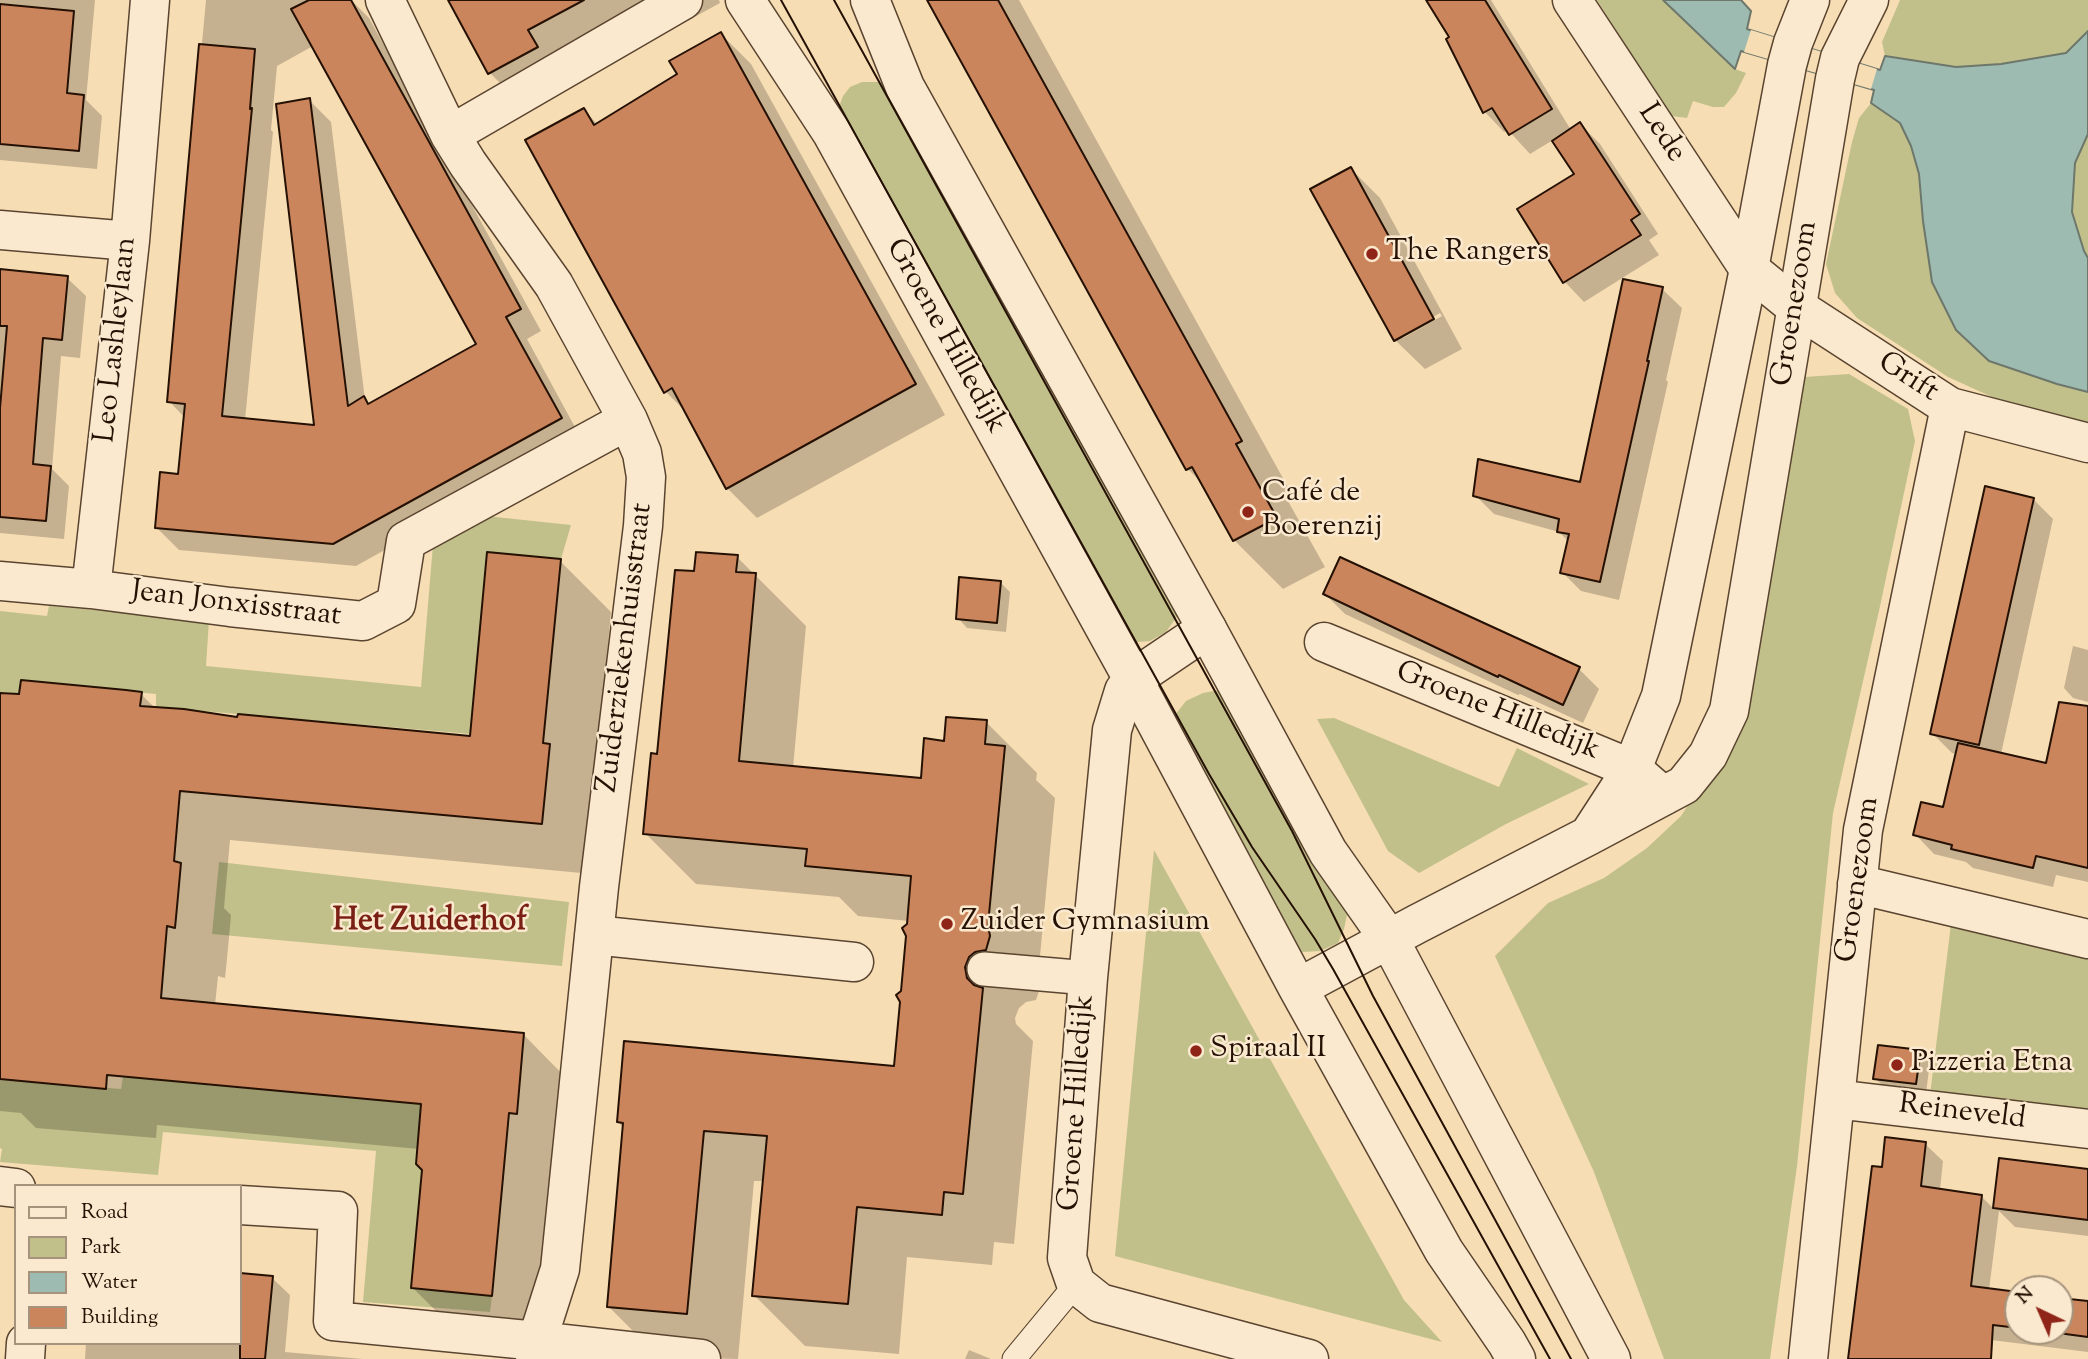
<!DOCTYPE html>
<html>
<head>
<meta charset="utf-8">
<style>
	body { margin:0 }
	#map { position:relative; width:2088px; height:1359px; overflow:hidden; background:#f7ddb4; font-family:"Sorts Mill Goudy",serif }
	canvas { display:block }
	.legend { position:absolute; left:14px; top:1184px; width:228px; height:161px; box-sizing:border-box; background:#fae9ce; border:2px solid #a5937d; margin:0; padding:9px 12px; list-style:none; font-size:21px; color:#251104 }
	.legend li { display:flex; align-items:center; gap:14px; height:35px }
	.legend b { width:35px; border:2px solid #a5937d }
	.north { position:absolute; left:2004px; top:1275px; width:70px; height:70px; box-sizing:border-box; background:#fae9ce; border:2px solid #a5937d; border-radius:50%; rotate:316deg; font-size:19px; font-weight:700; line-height:28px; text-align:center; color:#251104 }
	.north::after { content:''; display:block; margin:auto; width:24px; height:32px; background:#8f2418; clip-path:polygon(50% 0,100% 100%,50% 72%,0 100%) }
</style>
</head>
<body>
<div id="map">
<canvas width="2088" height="1359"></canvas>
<ul class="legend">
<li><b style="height:9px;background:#fae9ce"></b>Road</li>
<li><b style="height:19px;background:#c1c08a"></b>Park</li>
<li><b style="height:19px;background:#9dbbb0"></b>Water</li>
<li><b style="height:19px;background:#ca855c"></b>Building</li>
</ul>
<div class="north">N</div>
</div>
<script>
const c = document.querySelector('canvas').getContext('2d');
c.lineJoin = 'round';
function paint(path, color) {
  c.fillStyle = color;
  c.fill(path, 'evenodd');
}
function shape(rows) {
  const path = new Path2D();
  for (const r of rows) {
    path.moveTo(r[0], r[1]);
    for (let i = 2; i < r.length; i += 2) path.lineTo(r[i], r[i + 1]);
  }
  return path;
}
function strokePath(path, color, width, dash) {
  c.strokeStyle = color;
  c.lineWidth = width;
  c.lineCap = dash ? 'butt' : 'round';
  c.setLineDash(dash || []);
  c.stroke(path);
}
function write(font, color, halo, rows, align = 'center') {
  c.font = font + ' "Sorts Mill Goudy",serif';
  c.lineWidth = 5;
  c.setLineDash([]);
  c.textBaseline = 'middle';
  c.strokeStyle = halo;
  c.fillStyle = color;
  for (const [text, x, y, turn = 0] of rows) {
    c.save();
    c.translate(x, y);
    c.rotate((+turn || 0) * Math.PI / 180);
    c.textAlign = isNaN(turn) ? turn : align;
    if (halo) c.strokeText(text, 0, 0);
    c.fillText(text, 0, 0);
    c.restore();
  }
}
paint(shape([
	[1597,0,1663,0,1735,69,1746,73,1736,93,1724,107,1713,107,1693,101,1687,118,1671,116],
	[1900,0,2088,0,2088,31,2066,53,2001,64,1956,67,1885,56,1882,42],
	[862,82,880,82,899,96,1183,608,1166,632,1150,641,1125,643,835,118,843,96,850,87],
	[1871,103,1900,123,1911,146,1919,174,1923,221,2057,384,2088,392,2088,426,2001,401,1948,377,1857,318,1835,293,1826,264,1852,142,1859,118],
	[2088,134,2088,258,2084,251,2072,212,2075,163],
	[1849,374,1908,409,1915,441,1879,611,1833,813,1797,1166,1770,1359,1664,1359,1594,1172,1495,956,1548,903,1604,878,1647,848,1681,816,1703,782,1804,377],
	[486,516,571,525,561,559,487,552,471,734,156,707,156,694,50,684,48,696,0,692,0,611,47,616,49,606,209,620,206,666,421,687,433,545],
	[1225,689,1344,903,1347,915,1344,929,1338,943,1320,951,1303,952,1289,943,1168,724,1186,701,1203,693],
	[1334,718,1499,787,1517,748,1589,784,1506,824,1419,873,1388,851,1317,719],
	[1154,850,1404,1300,1442,1342,1115,1256],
	[219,862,569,902,562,966,212,934],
	[1951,924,2088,959,2088,1113,1930,1095],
	[0,1066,12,1080,121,1089,123,1077,428,1105,411,1288,492,1296,490,1312,363,1302,376,1151,163,1132,158,1175,0,1162,2,1149,0,1148]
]), '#c1c08a');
const water = shape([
	[1663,0,1741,0,1751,11,1747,29,1880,70,1885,56,1956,67,2001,64,2066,53,2088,31,2088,134,2075,163,2072,212,2084,251,2088,258,2088,392,2057,384,1989,361,1956,330,1932,282,1923,221,1919,174,1911,146,1900,123,1871,103,1874,90,1741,51,1735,69,1663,0]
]);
paint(water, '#9dbbb0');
strokePath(water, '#6d776b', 2);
paint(shape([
	[1751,30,1877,69,1871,89,1744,52]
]), '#f7ddb4');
paint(shape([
	[0,0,95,0,86,100,102,116,97,169,0,160],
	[206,0,351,0,369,18,541,331,527,339,582,440,356,566,179,550,157,528,179,475,185,418,169,401],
	[313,46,478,345,370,405,365,400,331,122,309,100,316,427,245,420,273,132,271,130,277,66],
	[450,0,719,0,720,3,671,30,658,17,526,109,489,72],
	[929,0,1019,0,1290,491,1284,494,1325,567,1283,589,1234,540,1203,484,1188,469],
	[1429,0,1491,0,1571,130,1580,124,1600,144,1658,234,1649,240,1659,255,1584,302,1565,282,1519,209,1576,175,1553,140,1530,154,1508,130,1504,132,1485,112,1448,40,1452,38],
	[721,34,751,64,945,415,757,518,727,488,688,414,666,392,527,141,584,110,598,125,679,75],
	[1351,169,1380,198,1462,349,1425,369,1395,340],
	[1440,313,1442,316,1403,338,1403,334],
	[0,271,67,278,86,296,80,358,61,356,52,469,69,486,64,539,0,533],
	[1662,289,1682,308,1666,380,1668,382,1619,600,1581,591,1562,572,1569,542,1559,532,1494,514,1475,495,1582,484],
	[2033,499,2053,519,2001,754,2088,813,2088,882,2056,875,2053,887,1973,868,1966,862,1934,854,1915,834,1945,809,1957,754,1952,753,1932,733],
	[737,557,806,626,793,768,922,780,945,743,986,722,1037,773,1036,780,1055,798,1038,977,1040,988,1036,1000,1026,1002,1019,1008,1015,1018,1016,1024,1033,1041,1014,1244,994,1242,992,1265,907,1257,899,1354,805,1346,754,1295,764,1181,754,1181,738,1359,659,1357,608,1306,624,1128,618,1122,895,1068,909,921,858,916,839,897,696,884,645,833,696,573],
	[560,561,611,612,594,790,592,874,230,840,224,908,231,915,227,959,225,978,218,976,215,1005,524,1035,574,1086,542,1346,463,1338,413,1288,424,1169,419,1149,157,1125,156,1138,36,1128,21,1113,0,1111,0,694,141,694,156,709,239,719,471,738],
	[1001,583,1010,592,1006,632,967,628,958,618],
	[1325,594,1579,669,1599,689,1583,723,1520,694,1518,695,1345,614],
	[2073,646,2088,650,2088,702,2073,698,2064,688],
	[1920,1052,1930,1062,1926,1093,1885,1088,1875,1078],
	[1925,1144,1943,1161,1940,1190,1981,1196,1995,1210,2001,1160,2088,1171,2088,1236,2015,1227,1999,1211,1989,1290,2018,1293,2018,1331,2060,1331,2060,1298,2088,1302,2088,1352,1983,1339,1981,1359,1850,1359,1883,1169],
	[240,1275,272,1278,290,1295,285,1352,363,1359,85,1359,86,1343,240,1343],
	[969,1350,991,1359,965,1359]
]), '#0003');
const building = shape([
	[309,0,351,0,521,309,506,317,562,418,333,544,155,528,160,472,178,474,185,404,167,402,199,44,255,49,250,109,252,108,222,416,314,425,276,104,310,98,348,406,364,396,368,404,476,344,291,9,309,0],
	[448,0,584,0,528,30,538,47,488,74,448,0],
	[927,0,998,0,1242,441,1236,444,1277,518,1233,541,1192,467,1186,470,927,0],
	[1426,0,1485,0,1552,109,1509,135,1492,108,1483,113,1446,39,1449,37,1426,0],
	[0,4,74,11,67,93,84,95,79,151,0,144,0,4],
	[721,32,916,384,726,489,672,388,664,393,525,140,584,108,594,125,677,74,669,61,721,32],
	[1580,122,1640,214,1631,220,1641,235,1563,283,1517,209,1574,174,1552,141,1580,122],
	[1351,167,1434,319,1394,341,1310,189,1351,167],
	[0,269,68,276,62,340,43,338,33,464,51,466,46,521,0,517,0,408,7,326,0,326,0,269],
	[1623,279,1663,287,1647,361,1649,361,1600,582,1560,573,1569,534,1557,532,1559,519,1473,496,1478,459,1580,482,1623,279],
	[1985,486,2034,498,1979,745,1930,734,1985,486],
	[487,552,561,559,543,743,550,744,542,824,180,791,174,861,181,863,177,907,175,928,167,926,161,998,524,1033,517,1114,509,1113,492,1296,411,1288,422,1170,416,1164,421,1104,107,1075,106,1089,0,1079,0,693,19,694,21,680,126,690,142,692,140,706,184,709,237,717,238,714,470,736,487,552],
	[696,552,738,555,736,572,756,573,739,761,921,778,924,738,944,741,946,717,987,720,985,744,1005,746,988,925,990,936,986,950,975,952,969,957,965,967,967,978,974,985,983,988,963,1194,944,1192,942,1215,857,1207,848,1304,752,1296,767,1136,704,1131,687,1314,607,1307,623,1123,617,1122,624,1041,894,1066,900,1002,896,995,901,991,906,936,902,928,907,924,911,876,805,866,807,849,643,834,651,753,657,754,675,570,694,571,696,552],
	[1340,557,1580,667,1563,705,1499,675,1498,677,1323,594,1340,557],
	[959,577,1001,581,997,623,956,619,959,577],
	[2059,702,2088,706,2088,868,2036,856,2033,868,1951,849,1952,845,1913,835,1921,802,1943,807,1958,743,2046,763,2059,702],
	[1878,1045,1921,1050,1916,1084,1873,1079,1878,1045],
	[1885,1137,1926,1142,1921,1186,1982,1195,1971,1286,2018,1292,2018,1328,1993,1325,1991,1359,1848,1359,1872,1166,1882,1167,1885,1137],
	[1999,1158,2088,1169,2088,1220,1993,1208,1999,1158],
	[240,1273,273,1276,265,1359,240,1359,240,1273],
	[2060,1298,2088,1301,2088,1337,2043,1331,2060,1331,2060,1298]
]);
paint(building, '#ca855c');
strokePath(building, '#251104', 2);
const service = shape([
	[1014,1359,1076,1284]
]);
const pedestrian = shape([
	[984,969,1088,978]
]);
const minor = shape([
	[385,0,450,135,468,164,554,285,628,420,642,453,646,477,643,526,599,887,560,1269,537,1341,535,1359],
	[1572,0,1749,269,1796,307,1950,407,2088,443],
	[450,135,683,0],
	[0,230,130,241],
	[0,581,91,589,130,241,150,0],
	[91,589,230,607,363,621,396,604,406,541,628,420],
	[1207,629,1133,679,1124,691,1112,730,1088,978,1067,1258,1076,1284,1100,1303,1309,1359],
	[1324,642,1632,769,1663,796],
	[1857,884,2088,939],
	[594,935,854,962],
	[1835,1099,2088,1129],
	[0,1186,16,1188],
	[240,1205,338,1211,333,1321,537,1341,701,1359],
	[25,1359,26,1343],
	[1808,1359,1863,830,1950,407]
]);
const tertiary = shape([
	[745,0,832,133,1133,679,1298,988,1444,1251,1507,1343,1516,1359],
	[870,0,905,87,1207,629,1328,852,1389,939,1611,1359],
	[1591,832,1632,769,1661,696,1749,269,1787,65,1793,43,1810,0],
	[1298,988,1417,924,1588,836,1684,785,1708,755,1729,711,1835,79,1840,58,1869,0]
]);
strokePath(service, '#5a4430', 25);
strokePath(pedestrian, '#5a4430', 36);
strokePath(minor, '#5a4430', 41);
strokePath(tertiary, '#5a4430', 41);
strokePath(service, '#fae9ce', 23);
strokePath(pedestrian, '#fae9ce', 33);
strokePath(minor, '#fae9ce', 38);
strokePath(tertiary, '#fae9ce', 38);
strokePath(shape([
	[781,0,1209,774,1252,847,1315,939,1333,969,1550,1359],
	[834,0,1292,831,1373,996,1571,1359]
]), '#251104', 2);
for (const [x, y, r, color] of [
	[1372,254,7,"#8f2418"],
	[1248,512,7,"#8f2418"],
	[947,924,7,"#8f2418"],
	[1196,1051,7,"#8f2418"],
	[1897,1065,7,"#8f2418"]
]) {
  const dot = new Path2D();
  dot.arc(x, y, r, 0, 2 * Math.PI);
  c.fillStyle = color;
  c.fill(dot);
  strokePath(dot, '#fae9ce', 2.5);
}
write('30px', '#251104', '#fae9ce', [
	["Lede",1660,134,57],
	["Groenezoom",1797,304,-81],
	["Groene Hilledijk",944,337,61],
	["Leo Lashleylaan",118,340,-84],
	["Grift",1907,379,33],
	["Jean Jonxisstraat",236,606,7],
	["Zuiderziekenhuisstraat",627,648,-83],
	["Groene Hilledijk",1497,713,22],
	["Groenezoom",1860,880,-82],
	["Groene Hilledijk",1079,1103,-86],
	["Reineveld",1962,1114,7]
]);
write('30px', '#251104', '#fae9ce', [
	["The Rangers",1386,254],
	["Café de",1262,495],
	["Boerenzij",1262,529],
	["Zuider Gymnasium",961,924],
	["Spiraal II",1210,1051],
	["Pizzeria Etna",1911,1065]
], 'left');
write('bold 32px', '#7a1f14', '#fae9ce', [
	["Het Zuiderhof",430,924]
]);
</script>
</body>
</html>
